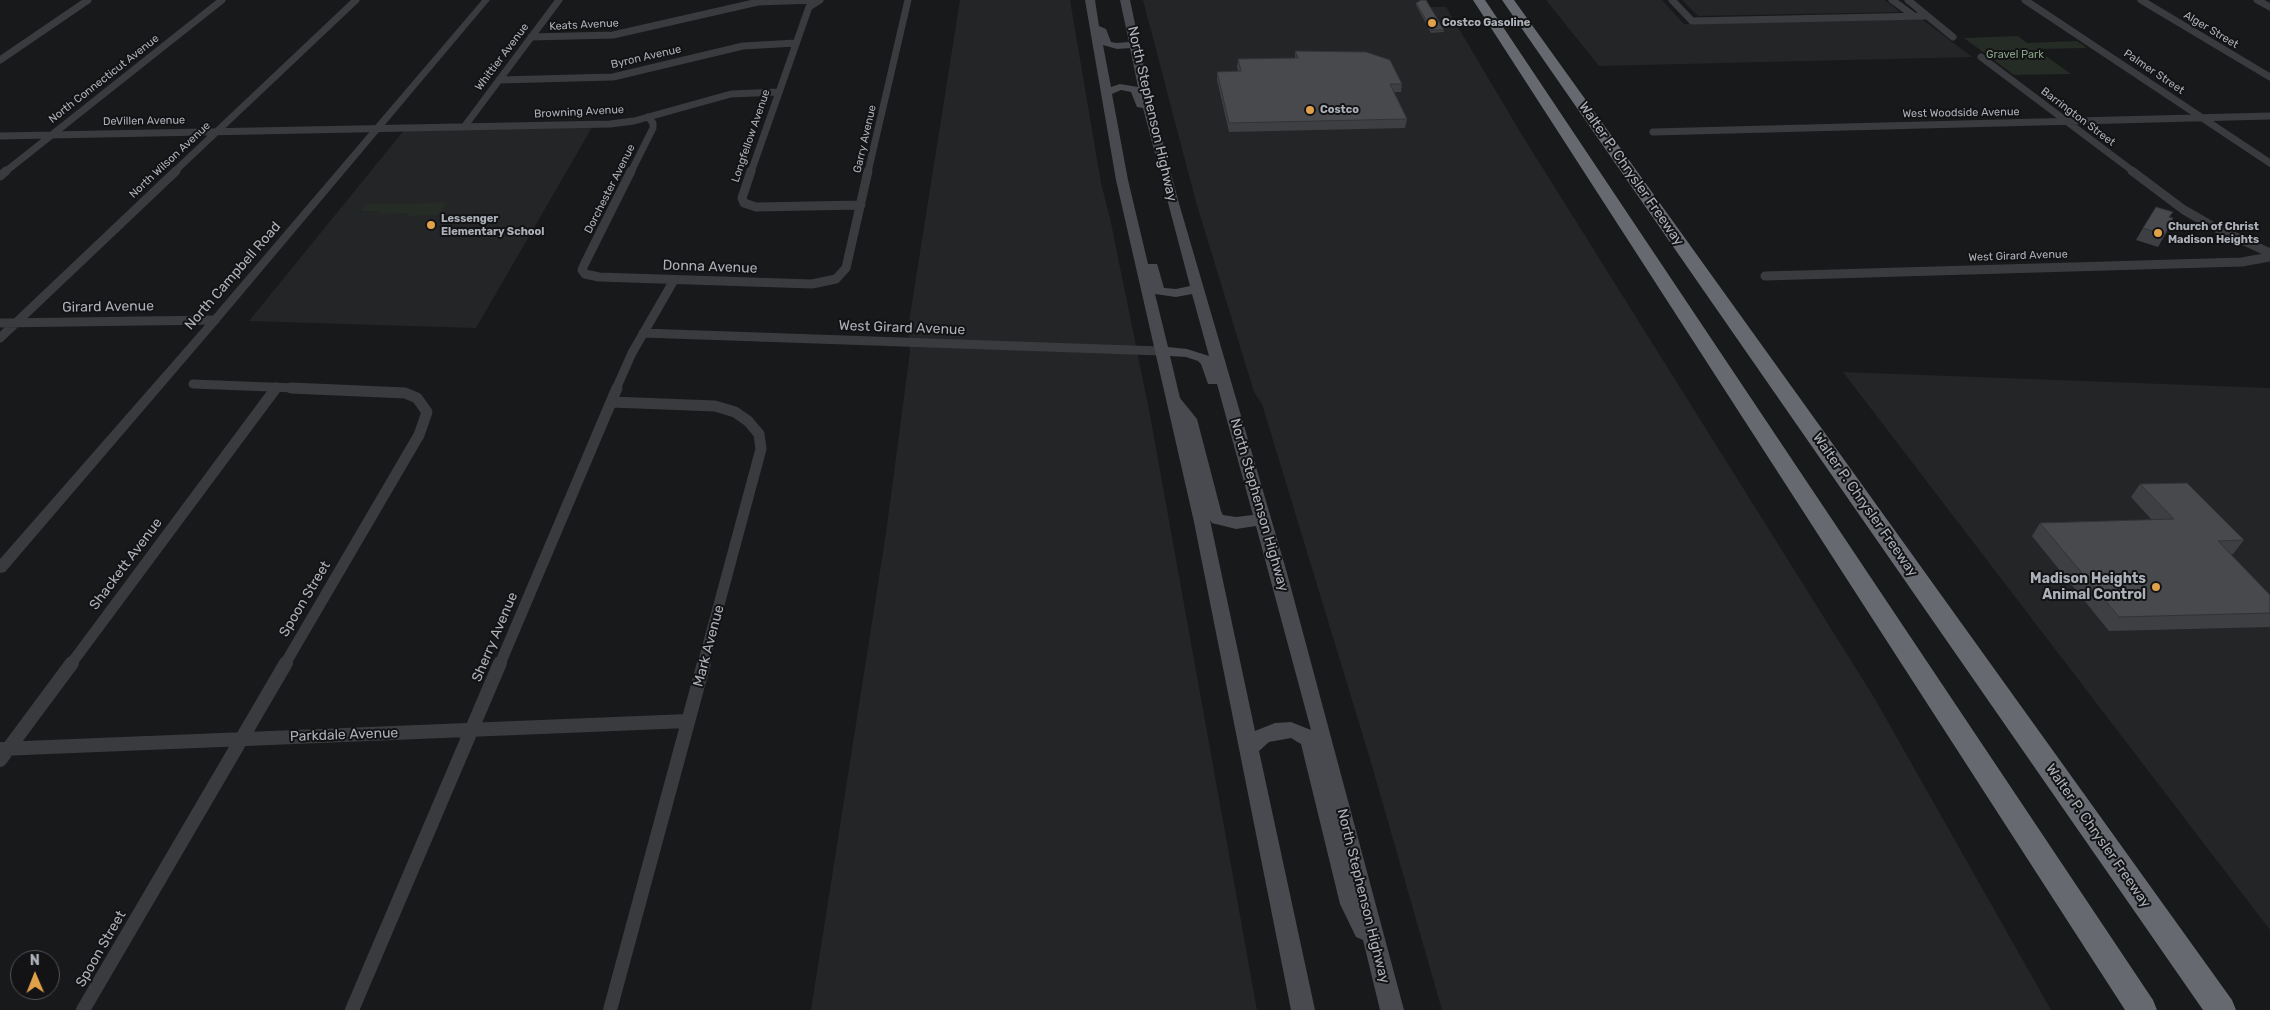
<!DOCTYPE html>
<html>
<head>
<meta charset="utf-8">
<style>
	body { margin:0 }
	#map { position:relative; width:2270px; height:1010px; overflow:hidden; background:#18191a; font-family:Rubik,sans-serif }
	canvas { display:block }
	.north { position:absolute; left:10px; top:950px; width:50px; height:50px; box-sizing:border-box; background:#131315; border:1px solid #505257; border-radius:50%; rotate:359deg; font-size:14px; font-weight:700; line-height:20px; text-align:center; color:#acb1b9 }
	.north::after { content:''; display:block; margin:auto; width:18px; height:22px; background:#e1a14a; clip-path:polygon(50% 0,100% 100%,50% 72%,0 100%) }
</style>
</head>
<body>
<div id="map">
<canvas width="2270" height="1010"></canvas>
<div class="north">N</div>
</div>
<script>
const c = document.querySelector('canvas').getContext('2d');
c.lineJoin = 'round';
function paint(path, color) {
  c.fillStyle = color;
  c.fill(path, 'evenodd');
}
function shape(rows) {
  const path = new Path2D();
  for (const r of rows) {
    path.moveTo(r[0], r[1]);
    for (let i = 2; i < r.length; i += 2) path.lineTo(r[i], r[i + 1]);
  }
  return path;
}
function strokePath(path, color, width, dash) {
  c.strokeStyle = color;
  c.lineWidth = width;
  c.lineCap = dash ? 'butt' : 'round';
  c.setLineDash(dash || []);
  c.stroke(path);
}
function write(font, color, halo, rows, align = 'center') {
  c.font = font + ' Rubik,sans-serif';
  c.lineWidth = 4;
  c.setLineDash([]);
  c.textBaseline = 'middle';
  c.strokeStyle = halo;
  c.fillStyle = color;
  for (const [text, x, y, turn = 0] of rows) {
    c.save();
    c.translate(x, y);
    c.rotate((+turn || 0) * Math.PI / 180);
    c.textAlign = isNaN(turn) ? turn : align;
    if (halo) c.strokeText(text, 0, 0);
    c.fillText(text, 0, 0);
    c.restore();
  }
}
paint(shape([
	[960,0,1070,0,1101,183,1110,218,1150,415,1257,1010,811,1010,886,533,910,352,908,328],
	[1143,0,1426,0,1420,7,1446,7,1522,135,1875,699,2051,1010,1442,1010,1370,759,1262,404,1254,392,1196,202],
	[1546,0,1662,0,1684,24,1922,19,1972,57,1599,66],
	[1682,0,1885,0,1900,12,1698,16],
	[594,124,476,328,249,321,405,129],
	[1843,372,2270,388,2270,930]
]), '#242527');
paint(shape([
	[2018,36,2027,43,2077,41,2087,48,2036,49,2071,74,2014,75,1964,38],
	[447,203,438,215,408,216,409,213,378,214,380,211,360,211,366,204]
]), '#252c25');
strokePath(shape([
	[1672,0,1692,21,1926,16],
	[1892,0,1914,16],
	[1908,0,1953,37],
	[2025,0,2270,163],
	[2141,0,2270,77],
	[2257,0,2270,7],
	[531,37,613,35,758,2,815,0],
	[1981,57,2134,172],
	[0,60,88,0],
	[499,80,613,77,743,46,796,43],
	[464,127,559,0],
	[1653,132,2270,116],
	[0,136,610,124,634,121,731,94,779,92],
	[5,172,222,0],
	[174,172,356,0],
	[631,172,653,128,653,123,648,117],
	[751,172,809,7,820,0],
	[868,172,908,0]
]), '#3a3b3f', 7);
strokePath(shape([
	[631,171,585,263,582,270,585,274,599,277,812,284,836,279,846,268,868,171],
	[751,171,742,198,744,203,756,207,861,205],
	[2132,171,2184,210,2212,226,2270,253],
	[0,176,6,171],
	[1765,276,2242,262,2270,257],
	[0,323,215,320],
	[643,333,1161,351],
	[0,338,176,171],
	[193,384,321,389],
	[275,389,277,387],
	[616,389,632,353,674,280]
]), '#3a3b3f', 9);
strokePath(shape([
	[611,402,715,406,735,412,748,421,759,434,761,449,703,664],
	[71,664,276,388],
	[285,664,419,435,427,412,417,398,405,393,291,388],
	[500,664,617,388]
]), '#3a3b3f', 11);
strokePath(shape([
	[0,749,688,721],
	[0,760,72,663],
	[83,1010,286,663],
	[352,1010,500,663],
	[610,1010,704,663]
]), '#3a3b3f', 14);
paint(shape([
	[482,0,490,0,219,322,5,572,0,573,0,559,211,318,482,0]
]), '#3a3b3f');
paint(shape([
	[1085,0,1095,0,1099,26,1106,29,1111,42,1117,43,1129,42,1120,0,1130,0,1148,86,1178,200,1287,573,1404,1010,1380,1010,1363,940,1356,937,1340,904,1301,744,1291,738,1269,742,1259,751,1315,1010,1291,1010,1194,522,1116,180,1085,0],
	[1103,45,1117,49,1130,48,1138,87,1120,84,1111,87,1103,45],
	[1121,90,1131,92,1137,107,1143,108,1190,286,1176,289,1164,288,1158,267,1157,264,1148,264,1128,180,1112,94,1121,90],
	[1155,294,1176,297,1192,294,1209,356,1187,349,1168,347,1155,294],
	[1170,356,1186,357,1198,361,1201,364,1208,384,1217,384,1253,515,1236,517,1223,515,1221,511,1197,419,1180,398,1170,356],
	[1210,520,1212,523,1236,529,1256,526,1311,730,1291,722,1275,723,1255,731,1210,520]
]), '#484a4f');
paint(shape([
	[1473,0,1485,0,2153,1000,2157,1010,2125,1010,1473,0],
	[1502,0,1514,0,2232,1000,2236,1010,2203,1010,1502,0]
]), '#66696f');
paint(shape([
	[1416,3,1444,30,1444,32,1431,33,1416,5],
	[1295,51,1402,84,1401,92,1394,92,1407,119,1405,128,1229,132,1217,80,1217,72,1238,71,1237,67,1238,59,1295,58],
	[2170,217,2165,235,2158,247,2136,240,2143,228],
	[2140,484,2244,540,2233,554,2230,554,2270,595,2270,627,2109,631,2032,536,2040,523,2152,520,2131,497]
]), '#3d3f42');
const building = shape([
	[1421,0,1426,0,1444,30,1432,30,1416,3,1421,0],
	[1295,51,1366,52,1390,60,1402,84,1390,84,1407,119,1229,123,1217,72,1241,71,1238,59,1298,58,1295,51],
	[2156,207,2173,212,2169,217,2173,218,2165,235,2143,228,2156,207],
	[2187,483,2244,540,2218,541,2270,595,2270,613,2119,617,2040,523,2174,519,2140,484,2187,483]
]);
paint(building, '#47494d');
strokePath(building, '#323336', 1);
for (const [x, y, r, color] of [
	[1432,23,5,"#e1a14a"],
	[1310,110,5,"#e1a14a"],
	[431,225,5,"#e1a14a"],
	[2158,233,5,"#e1a14a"],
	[2156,587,5,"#e1a14a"]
]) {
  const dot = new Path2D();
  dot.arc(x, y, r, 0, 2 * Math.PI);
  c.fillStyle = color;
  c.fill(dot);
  strokePath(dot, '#131315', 2);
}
write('bold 11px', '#acb1b9', '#131315', [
	["Costco Gasoline",1442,23],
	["Costco",1320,110],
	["Lessenger",441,219],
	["Elementary School",441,232],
	["Church of Christ",2168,227],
	["Madison Heights",2168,240]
], 'left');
write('11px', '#acb1b9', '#131315', [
	["Keats Avenue",584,25,-3],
	["Alger Street",2211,30,31],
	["Whittier Avenue",502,57,-53],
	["Byron Avenue",646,57,-13],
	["Palmer Street",2154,72,34],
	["North Connecticut Avenue",104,79,-38],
	["Browning Avenue",579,112,-3],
	["West Woodside Avenue",1961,113,-1],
	["Barrington Street",2078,117,37],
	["DeVillen Avenue",144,121,-1],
	["Longfellow Avenue",751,136,-71],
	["Garry Avenue",865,139,-77],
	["North Wilson Avenue",170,160,-43],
	["Dorchester Avenue",610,189,-63],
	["West Girard Avenue",2018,256,-2]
]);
write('11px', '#86a285', '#131315', [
	["Gravel Park",2015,55]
]);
write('14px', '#acb1b9', '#131315', [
	["North Stephenson Highway",1152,114,77],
	["Walter P. Chrysler Freeway",1631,174,55],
	["Donna Avenue",710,267,2],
	["North Campbell Road",233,276,-49],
	["Girard Avenue",108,307,-1],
	["West Girard Avenue",902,328,2],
	["North Stephenson Highway",1259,505,74],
	["Walter P. Chrysler Freeway",1865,505,55],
	["Shackett Avenue",126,564,-53],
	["Spoon Street",305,599,-59],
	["Sherry Avenue",495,637,-67],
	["Mark Avenue",709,646,-75],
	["Parkdale Avenue",344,735,-2],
	["Walter P. Chrysler Freeway",2098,836,55],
	["North Stephenson Highway",1363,896,76],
	["Spoon Street",101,949,-60]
]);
write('bold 14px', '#acb1b9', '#131315', [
	["Madison Heights",2146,579],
	["Animal Control",2146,595]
], 'right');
</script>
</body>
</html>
